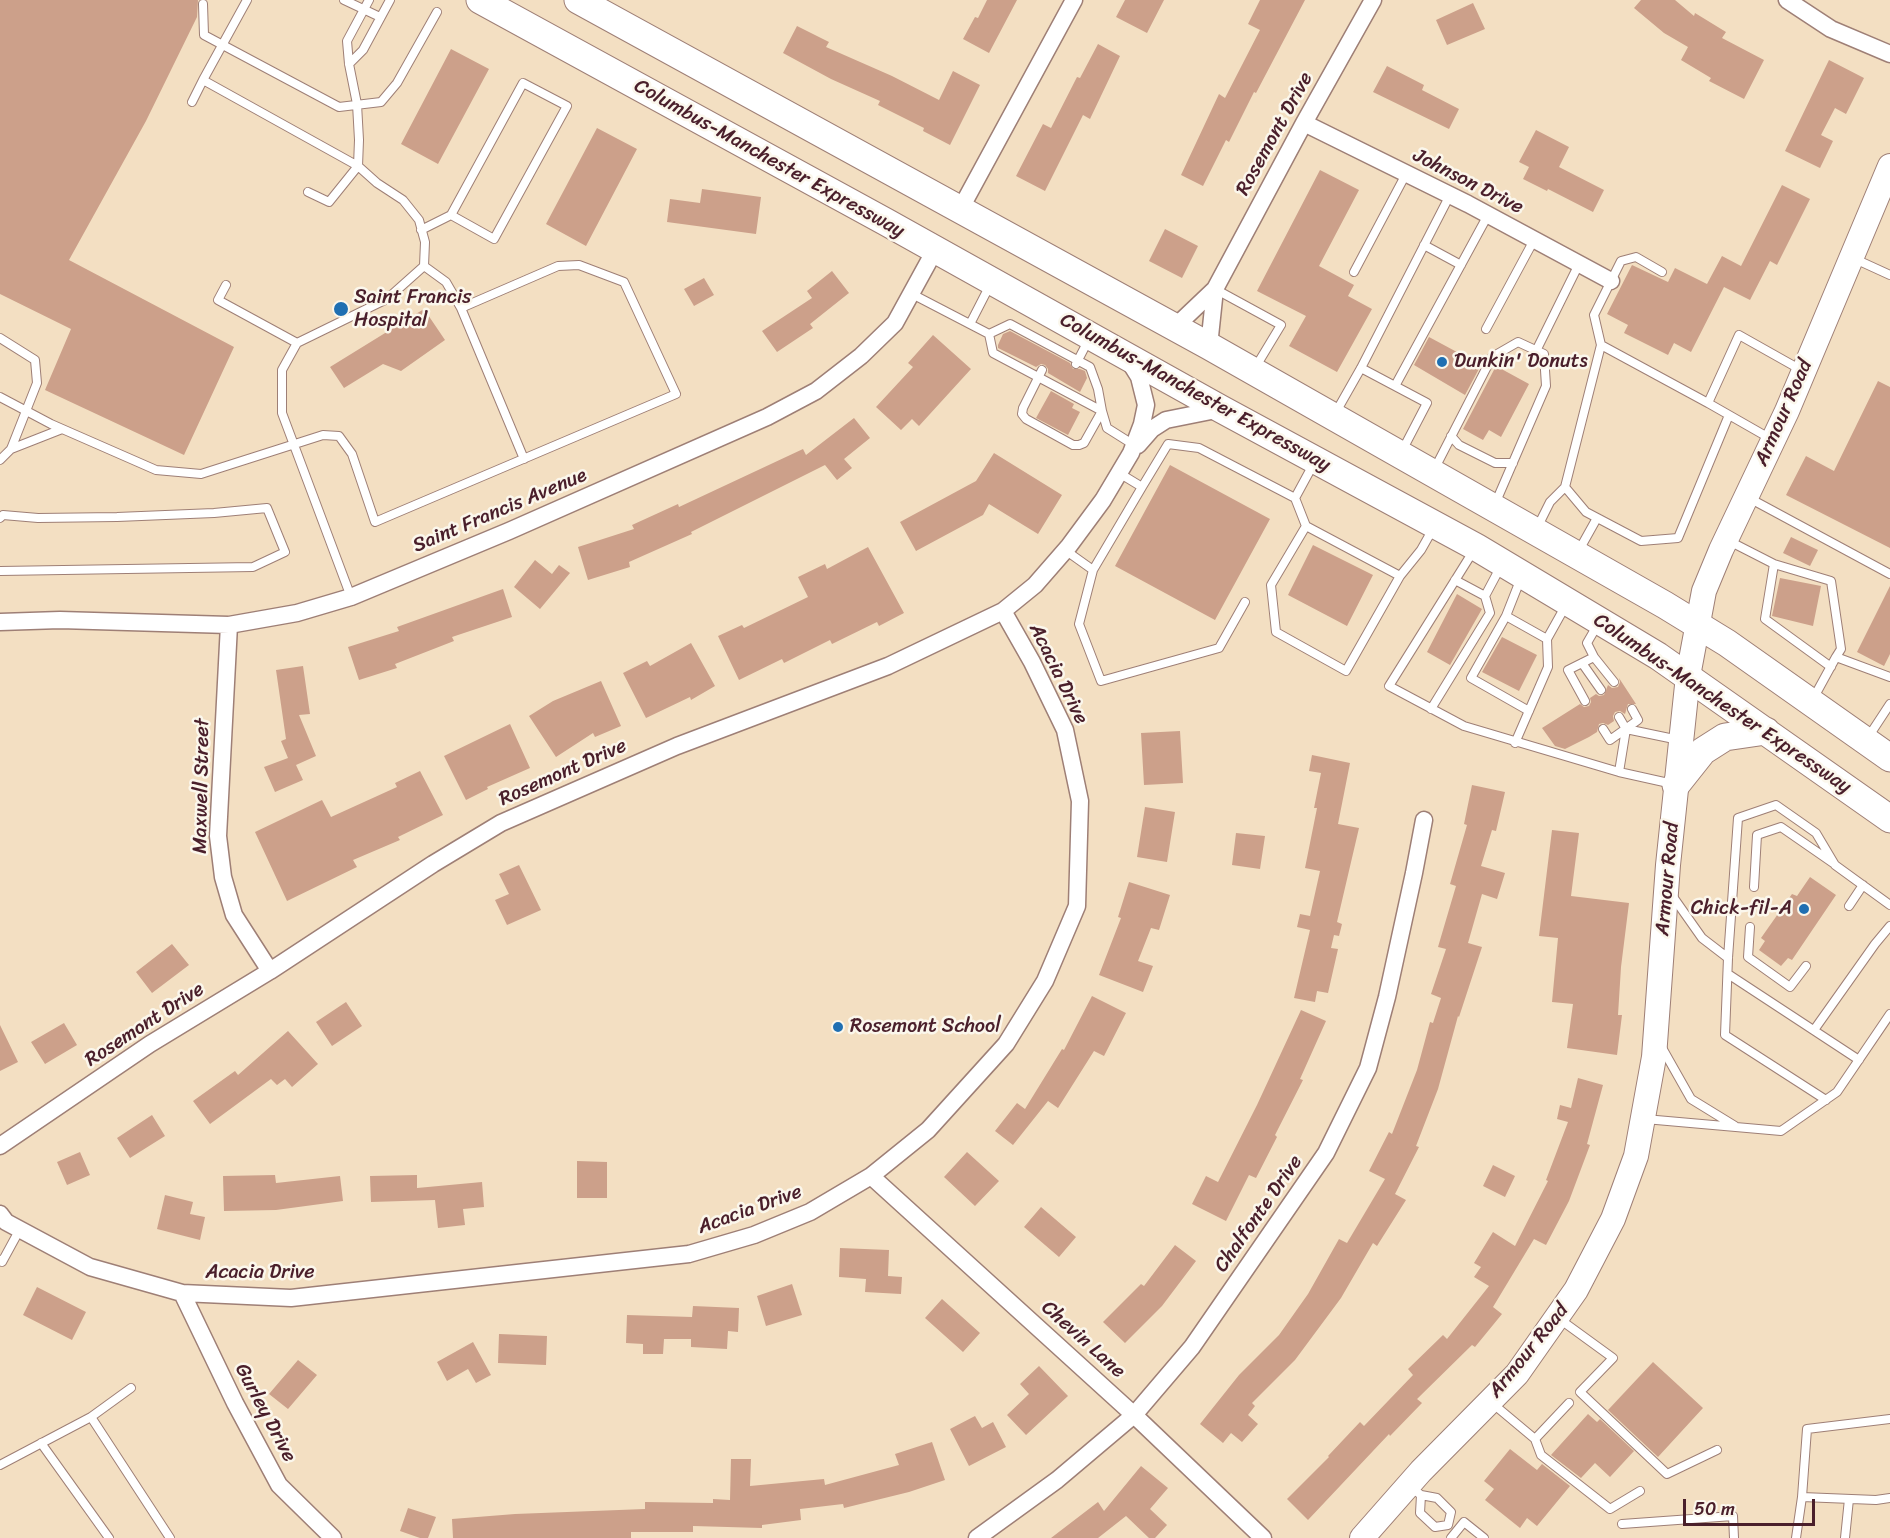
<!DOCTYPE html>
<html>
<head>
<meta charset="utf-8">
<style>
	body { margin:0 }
	#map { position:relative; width:1890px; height:1538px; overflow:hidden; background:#f3dfc2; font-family:Sriracha,sans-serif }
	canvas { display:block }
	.scale { position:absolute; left:1683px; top:1499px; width:132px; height:27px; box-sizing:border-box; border:3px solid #4a1f2b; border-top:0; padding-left:8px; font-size:18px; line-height:21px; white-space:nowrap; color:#4a1f2b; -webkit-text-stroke:4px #fbf7ec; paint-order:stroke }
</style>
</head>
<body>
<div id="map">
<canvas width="1890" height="1538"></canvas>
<div class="scale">50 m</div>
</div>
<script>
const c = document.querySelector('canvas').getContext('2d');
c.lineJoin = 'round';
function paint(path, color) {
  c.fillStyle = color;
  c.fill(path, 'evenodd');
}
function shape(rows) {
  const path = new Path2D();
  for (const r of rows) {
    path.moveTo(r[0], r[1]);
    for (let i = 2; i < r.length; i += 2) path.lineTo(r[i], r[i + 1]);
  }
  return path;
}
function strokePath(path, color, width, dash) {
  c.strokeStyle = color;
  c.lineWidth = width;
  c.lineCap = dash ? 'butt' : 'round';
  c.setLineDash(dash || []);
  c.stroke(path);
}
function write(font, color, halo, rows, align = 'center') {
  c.font = font + ' Sriracha,sans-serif';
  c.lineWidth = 5;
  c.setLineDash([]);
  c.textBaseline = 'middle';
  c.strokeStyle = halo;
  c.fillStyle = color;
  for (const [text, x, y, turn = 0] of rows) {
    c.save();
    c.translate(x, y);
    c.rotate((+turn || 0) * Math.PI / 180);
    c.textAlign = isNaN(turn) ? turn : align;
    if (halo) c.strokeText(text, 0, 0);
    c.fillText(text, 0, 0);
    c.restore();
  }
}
paint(shape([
	[0,0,198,0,197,17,146,121,69,260,234,347,184,455,45,390,71,329,0,294],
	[987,0,1017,0,989,53,963,39,975,17,978,18],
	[1125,0,1164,0,1147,33,1116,17],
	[1260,0,1305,0,1256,93,1254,92,1229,142,1226,140,1203,186,1181,175,1219,94,1225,98,1260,30,1248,24],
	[1641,0,1675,0,1694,16,1695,13,1726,32,1722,38,1764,60,1744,99,1709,81,1711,78,1681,60,1688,47,1664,33,1634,8],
	[1473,3,1485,29,1447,45,1436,20],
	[797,26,829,42,826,47,892,76,939,100,953,71,980,85,950,145,923,131,924,128,878,105,880,101,831,79,783,53],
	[1098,44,1120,56,1090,119,1083,115,1045,191,1016,176,1043,124,1051,128,1077,77,1080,78],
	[451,49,489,69,438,164,401,144],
	[1829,60,1864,78,1846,114,1835,108,1821,135,1833,141,1820,168,1785,151],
	[1387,66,1424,85,1422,90,1459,109,1449,129,1373,92],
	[597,128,637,149,586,246,546,224],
	[1536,130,1569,147,1559,167,1604,190,1593,212,1548,189,1547,191,1523,179,1529,167,1519,162],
	[1320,170,1359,190,1319,266,1354,285,1348,296,1372,309,1337,372,1289,346,1306,316,1257,291],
	[1782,185,1810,199,1777,265,1770,261,1750,300,1724,287,1691,352,1674,343,1668,355,1624,333,1628,325,1607,314,1632,265,1668,282,1675,268,1707,284,1722,256,1741,266],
	[702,189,761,197,756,234,667,222,670,199,700,203],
	[1165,229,1198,246,1182,278,1149,261],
	[832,271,849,293,810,324,813,328,777,352,762,331,812,298,807,291],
	[704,278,714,295,694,306,684,289],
	[424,309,445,340,401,371,383,364,344,388,330,367],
	[1010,331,1070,363,1073,369,1080,369,1085,371,1087,378,1080,392,1048,373,1048,369,1045,365,1041,364,1036,367,998,348,998,345,1003,334],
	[933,335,971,369,919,426,912,419,901,430,876,407,913,367,908,363],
	[1429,337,1481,365,1465,395,1414,365],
	[1496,366,1529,384,1501,437,1489,430,1483,440,1463,429],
	[1878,381,1890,387,1890,548,1786,495,1806,456,1834,471],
	[1051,391,1074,404,1072,408,1080,412,1068,435,1036,418],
	[854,418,870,438,844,459,852,468,837,480,825,465,691,532,692,534,629,562,630,567,588,580,578,547,634,529,632,525,678,504,679,507,803,449,806,455],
	[994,453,1062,495,1038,534,989,504,983,515,916,551,900,522,976,481],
	[1170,465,1270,519,1215,620,1115,566],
	[1791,537,1818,550,1810,566,1783,553],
	[1313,545,1373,575,1347,626,1288,595],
	[868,547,904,613,879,626,877,622,832,644,830,640,784,663,782,659,739,680,718,636,742,625,744,628,808,597,798,577,825,564,827,569],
	[535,560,552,574,559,565,570,573,540,609,514,587],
	[1780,578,1821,586,1813,626,1772,616],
	[1890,586,1890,654,1884,666,1857,652],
	[503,589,512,617,452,637,454,641,395,664,397,668,359,680,348,647,399,631,397,627],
	[1457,594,1482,609,1450,665,1427,652],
	[1502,637,1537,655,1519,691,1482,672],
	[691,643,715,686,691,700,690,697,646,718,623,673,647,661,650,666],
	[303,666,310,714,299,715,316,756,296,765,303,780,275,792,264,767,288,758,281,741,286,739,276,670],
	[1619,678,1636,704,1628,704,1625,714,1620,711,1615,712,1613,716,1614,721,1608,725,1603,723,1599,724,1597,732,1589,737,1565,749,1555,746,1542,728,1580,704,1584,707,1589,706,1591,702,1590,698,1596,694,1599,696,1604,695,1608,685,1612,688,1618,687,1620,682],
	[601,681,621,726,595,737,593,733,556,757,529,716,553,701],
	[510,724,530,768,487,787,488,789,466,800,444,756],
	[1180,731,1183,783,1144,785,1141,733],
	[1312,755,1350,763,1338,824,1359,828,1337,922,1342,924,1339,936,1334,935,1331,948,1338,949,1328,993,1317,991,1315,1002,1294,998,1310,930,1297,927,1300,914,1310,916,1320,871,1305,868,1317,808,1314,808,1321,773,1309,771],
	[420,771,443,815,398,837,400,840,353,860,357,867,287,901,255,832,322,800,331,817,397,787,395,783],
	[1472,785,1505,792,1496,831,1492,830,1481,866,1505,873,1497,899,1482,894,1468,943,1482,947,1459,1017,1458,1016,1438,1089,1416,1146,1419,1147,1395,1194,1406,1200,1377,1246,1373,1243,1341,1298,1295,1360,1252,1403,1255,1406,1248,1415,1258,1424,1242,1442,1231,1433,1223,1443,1200,1424,1239,1375,1279,1335,1308,1294,1339,1239,1347,1243,1385,1179,1369,1171,1389,1132,1392,1134,1417,1070,1430,1022,1433,1023,1441,998,1431,994,1446,949,1438,947,1456,886,1450,884,1467,825,1464,824],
	[1145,807,1175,812,1167,862,1137,857],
	[1552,830,1579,833,1571,896,1629,903,1621,967,1618,1015,1622,1015,1617,1055,1567,1048,1573,1004,1552,1002,1558,938,1539,936],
	[1236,833,1265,836,1260,869,1232,865],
	[519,865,541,910,507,925,495,900,509,894,499,874],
	[1810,877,1836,895,1792,960,1788,958,1781,966,1759,950,1765,941,1761,938,1792,894,1797,896],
	[1129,882,1170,895,1159,930,1151,928,1138,961,1153,966,1143,992,1099,975,1121,918,1118,917],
	[172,944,189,965,152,993,136,972],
	[1092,996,1126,1013,1104,1056,1094,1051,1058,1108,1048,1101,1013,1145,995,1131,1017,1103,1025,1109,1062,1049,1064,1050],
	[346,1002,362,1026,332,1046,316,1022],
	[1301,1010,1326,1021,1300,1079,1303,1080,1275,1135,1277,1137,1256,1178,1249,1175,1226,1221,1192,1204,1206,1176,1218,1182,1257,1105],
	[64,1023,77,1045,45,1064,31,1042],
	[0,1025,18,1062,0,1071],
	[288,1031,318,1064,292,1087,285,1079,277,1085,271,1079,210,1124,193,1101,235,1071,238,1075],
	[1578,1078,1603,1085,1587,1144,1590,1145,1569,1201,1546,1245,1534,1239,1493,1307,1502,1314,1475,1347,1472,1345,1417,1399,1422,1403,1390,1436,1389,1434,1308,1520,1287,1499,1329,1457,1328,1456,1360,1422,1364,1426,1413,1375,1408,1369,1443,1335,1447,1339,1489,1286,1474,1277,1481,1267,1474,1263,1493,1232,1515,1246,1548,1181,1546,1180,1568,1122,1557,1119,1560,1105,1571,1108],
	[152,1115,165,1136,130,1158,117,1138],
	[80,1152,90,1175,67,1185,57,1162],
	[967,1152,999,1181,975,1206,944,1177],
	[577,1161,607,1162,607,1198,577,1198],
	[1493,1165,1515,1176,1505,1197,1483,1186],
	[275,1175,276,1183,340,1176,343,1201,276,1210,224,1211,223,1176],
	[417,1175,417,1188,482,1182,484,1207,463,1209,465,1225,438,1228,435,1200,371,1202,370,1176],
	[165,1195,193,1202,190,1214,205,1217,200,1240,157,1229],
	[1041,1207,1076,1237,1059,1257,1024,1227],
	[1175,1245,1196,1261,1162,1306,1125,1343,1103,1322,1141,1284,1144,1286],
	[840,1248,889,1250,888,1276,902,1277,901,1294,865,1292,866,1279,839,1277],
	[792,1284,802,1315,766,1326,757,1296],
	[37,1287,86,1312,72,1340,23,1315],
	[942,1299,980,1333,963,1352,925,1318],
	[693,1306,739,1308,738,1332,728,1331,727,1349,691,1347,691,1339,664,1339,663,1354,643,1354,643,1344,626,1343,627,1315,692,1317],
	[499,1334,547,1336,546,1365,498,1363],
	[473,1342,491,1375,476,1383,468,1369,447,1381,437,1362],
	[298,1360,317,1375,288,1409,269,1394],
	[1653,1362,1703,1408,1658,1457,1608,1410],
	[1039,1366,1068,1396,1026,1435,1007,1415,1029,1394,1020,1384],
	[1588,1414,1597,1422,1600,1419,1634,1451,1610,1477,1595,1463,1581,1478,1551,1455],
	[975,1416,982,1428,993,1422,1006,1447,969,1466,950,1429],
	[932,1442,945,1480,909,1492,844,1508,843,1504,800,1509,801,1520,762,1525,762,1528,693,1526,693,1532,631,1532,631,1538,453,1538,452,1519,515,1514,645,1509,645,1502,713,1503,713,1499,730,1500,731,1459,751,1459,750,1486,824,1479,825,1485,899,1465,895,1454],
	[1510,1449,1537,1470,1542,1464,1570,1486,1537,1526,1527,1518,1520,1528,1485,1500,1494,1489,1484,1481],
	[1141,1466,1168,1488,1150,1509,1167,1525,1155,1538,1149,1538,1126,1516,1098,1538,1051,1538,1098,1502,1104,1511],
	[408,1508,436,1517,428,1538,420,1538,400,1531]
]), '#cca08a');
const lane = shape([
	[247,0,203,80,358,166,329,202,308,192],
	[344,0,380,17],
	[369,0,347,41,349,64,357,104,359,140,358,166,377,183,403,200,419,220,425,242,424,266,446,282,461,308,524,459],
	[203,4,204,35,339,107,381,102,397,83,437,12],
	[349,64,363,50,390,0],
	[192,102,203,80],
	[421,230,451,215,494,239,567,106,523,83,451,215],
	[1424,245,1461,265],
	[1855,259,1890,275],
	[1354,272,1406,174],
	[226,285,218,300,297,343],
	[1215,289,1281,325,1255,368],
	[912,294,989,334,993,353,1102,411,1107,428,1134,445],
	[970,324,990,285],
	[1486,329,1534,240],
	[989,334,1010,324,1090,367,1098,389,1102,411,1084,443,1079,445,1073,445,1026,419,1022,414,1023,408,1042,370],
	[0,338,35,360,37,383,11,449,0,460],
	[1601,345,1594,315,1621,261,1636,257,1662,272],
	[1536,351,1579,264],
	[1076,364,1089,339],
	[1361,368,1427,403,1402,451],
	[1395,386,1488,215],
	[0,397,51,424,156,470,201,474,323,435,339,436,352,454,375,522,676,394,624,282,579,265,558,266,461,308],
	[1708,403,1601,345,1565,487,1586,512,1641,541,1678,538,1729,415],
	[1336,412,1361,368,1450,195],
	[1451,436,1459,445,1495,463,1513,463],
	[1771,439,1708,403,1739,335,1803,371],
	[11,449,62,429],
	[1314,463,1295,498,1306,526,1400,576,1421,550,1434,527],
	[1434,470,1492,357,1518,342,1544,354,1546,386,1495,504],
	[1119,473,1142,487,1093,570,1079,624,1101,681,1219,648,1245,602],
	[1142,487,1168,444,1199,448,1295,498],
	[1749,498,1890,574],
	[0,518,3,515,38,518,117,517,214,513,267,508,285,552,253,567,0,571],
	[1306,526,1271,585,1276,632,1346,671,1400,576],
	[1537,528,1550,502,1565,487],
	[1727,540,1774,564],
	[1065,550,1093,570],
	[1474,550,1389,686,1464,726,1619,772],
	[1578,552,1597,518],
	[1455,580,1485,596],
	[351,597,282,413,282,370,297,343,387,299,424,266],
	[1506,616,1471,678,1529,711],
	[1598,624,1587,643,1594,657,1614,682],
	[1547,639,1566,605],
	[1836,657,1890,677],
	[1582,663,1601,690],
	[1813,699,1836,657,1841,649,1831,581,1774,564,1765,619,1831,667],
	[1585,701,1568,670,1594,657],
	[1431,709,1490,613,1485,596,1501,566],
	[1619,717,1626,729,1619,772,1673,784],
	[1603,729,1610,740,1638,720,1632,709],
	[1626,729,1679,740],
	[1867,739,1890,704],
	[1515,743,1548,667,1547,639,1506,616,1521,578],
	[1754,887,1757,835,1781,827,1833,863],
	[1671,894,1702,938,1728,958],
	[1849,906,1863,885],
	[1750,927,1748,957,1790,987,1806,966],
	[1728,974,1859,1060],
	[1814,1030,1875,944,1890,926],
	[1661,1046,1691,1099,1735,1126],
	[1826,1100,1725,1035,1728,958,1738,818,1776,805,1816,833,1835,865,1890,905],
	[1645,1119,1781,1131,1837,1092,1890,1014],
	[0,1260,2,1262,20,1229],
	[1558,1318,1613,1358,1580,1392,1667,1474,1717,1450],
	[1492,1403,1535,1439,1541,1455,1610,1509,1640,1491],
	[91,1417,131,1388],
	[1535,1439,1569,1403],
	[41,1443,109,1538],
	[0,1465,91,1417,170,1538],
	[1409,1486,1421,1495,1437,1498,1451,1512,1448,1525,1435,1527,1420,1513,1421,1495],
	[1802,1497,1807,1429,1890,1419],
	[1622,1524,1733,1516,1734,1538],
	[1451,1538,1464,1522,1484,1538],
	[1796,1538,1802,1497,1876,1500,1890,1498],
	[1845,1538,1849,1499]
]);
const street = shape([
	[1787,0,1831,29,1890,54],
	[1304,123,1468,204,1611,281],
	[961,208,1074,0],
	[1175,327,1215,289,1304,123,1373,0],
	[1209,346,1215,289],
	[1138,445,1152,429,1166,420,1221,409],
	[0,622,60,620,229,625,297,613,351,597,509,531,767,417,816,391,861,356,895,323,935,250],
	[229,625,218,836,223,877,234,915,270,971],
	[0,1146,150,1044,270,971,433,864,501,823,677,746,888,666,1003,611,1035,585,1069,546,1103,500,1131,453,1142,424,1146,405,1139,377,1129,361],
	[871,1176,1134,1415,1263,1538],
	[0,1214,6,1222,90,1267,182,1293,291,1298,689,1254,754,1235,810,1212,871,1176,928,1130,1006,1044,1045,981,1077,906,1080,801,1065,730,1032,662,1003,611],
	[182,1293,235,1403,279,1485,333,1538],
	[977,1538,1057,1480,1134,1415,1192,1347,1326,1153,1368,1068,1387,997,1414,873,1424,820]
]);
const secondary = shape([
	[1362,1538,1421,1471,1517,1374,1576,1290,1613,1219,1636,1156,1654,1057,1668,865,1688,676,1704,591,1721,550,1787,411,1890,166]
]);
const primary = shape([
	[480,0,886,222,1221,409,1476,547,1658,656,1890,819],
	[578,0,1209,346,1665,605,1727,643,1890,758],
	[1676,785,1703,751,1725,737,1766,731]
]);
strokePath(lane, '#9e7f76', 10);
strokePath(street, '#9e7f76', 19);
strokePath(secondary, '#9e7f76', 26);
strokePath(primary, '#9e7f76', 29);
strokePath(lane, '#fff', 8);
strokePath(street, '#fff', 16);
strokePath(secondary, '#fff', 24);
strokePath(primary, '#fff', 27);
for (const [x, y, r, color] of [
	[341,309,8,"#1f6fb2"],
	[1442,362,6,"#1f6fb2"],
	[1804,909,6,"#1f6fb2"],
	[838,1027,6,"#1f6fb2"]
]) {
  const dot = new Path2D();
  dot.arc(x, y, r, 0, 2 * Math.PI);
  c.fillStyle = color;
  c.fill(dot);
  strokePath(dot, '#fbf7ec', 2);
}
write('20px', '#4a1f2b', '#fbf7ec', [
	["Rosemont Drive",1275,134,-61],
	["Columbus-Manchester Expressway",769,159,29],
	["Johnson Drive",1468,182,27],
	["Columbus-Manchester Expressway",1195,393,29],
	["Armour Road",1784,413,-66],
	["Saint Francis Avenue",500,511,-23],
	["Acacia Drive",1058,674,64],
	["Columbus-Manchester Expressway",1722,704,34],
	["Rosemont Drive",563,773,-24],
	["Maxwell Street",202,786,-89],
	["Armour Road",1668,879,-85],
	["Rosemont Drive",145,1025,-33],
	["Acacia Drive",750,1210,-20],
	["Chalfonte Drive",1259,1214,-55],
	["Acacia Drive",260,1273],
	["Chevin Lane",1083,1340,42],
	["Armour Road",1529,1351,-51],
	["Gurley Drive",265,1413,62]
]);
write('20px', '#4a1f2b', '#fbf7ec', [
	["Saint Francis",354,298],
	["Hospital",354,321],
	["Dunkin' Donuts",1454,362],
	["Chick-fil-A",1792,909,"right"],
	["Rosemont School",850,1027]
], 'left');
</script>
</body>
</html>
